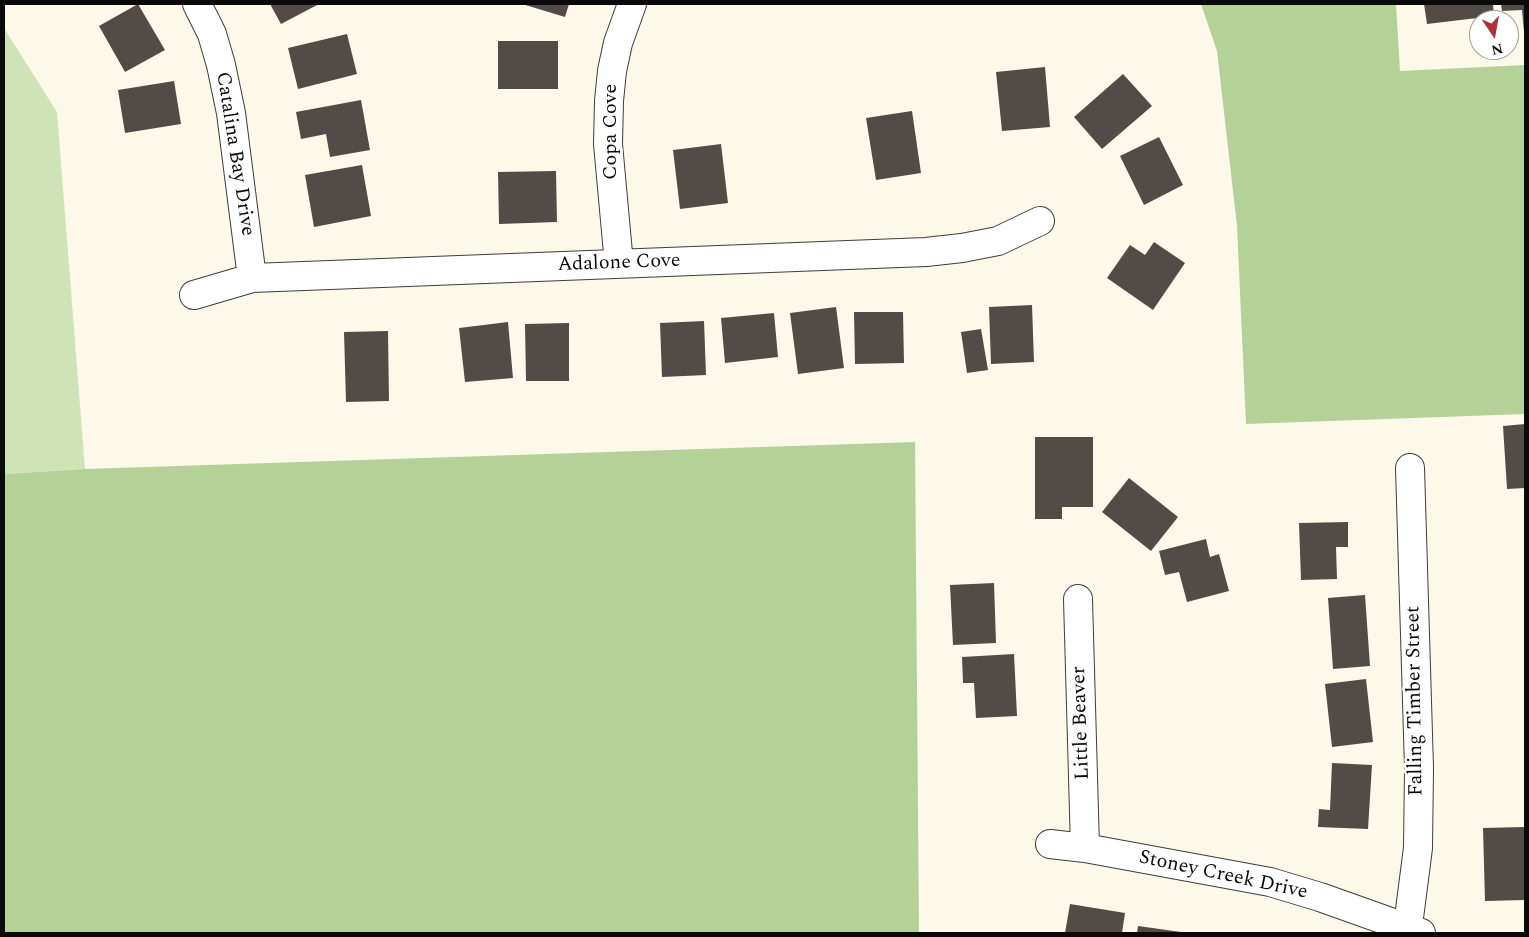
<!DOCTYPE html>
<html>
<head>
<meta charset="utf-8">
<style>
	body { margin:0 }
	#map { position:relative; width:1529px; height:937px; overflow:hidden; background:#fdf9ea; font-family:Spectral,serif }
	canvas { display:block }
	.frame { position:absolute; inset:0; border:5px solid #0a0a0a; pointer-events:none }
	.north { position:absolute; left:1469px; top:10px; width:50px; height:50px; box-sizing:border-box; background:#fff; border:1px solid #9d9d9d; border-radius:50%; rotate:168deg; font-size:14px; font-weight:700; line-height:20px; text-align:center; color:#0a0a0a }
	.north::after { content:''; display:block; margin:auto; width:18px; height:22px; background:#ac313a; clip-path:polygon(50% 0,100% 100%,50% 72%,0 100%) }
</style>
</head>
<body>
<div id="map">
<canvas width="1529" height="937"></canvas>
<div class="frame"></div>
<div class="north">N</div>
</div>
<script>
const c = document.querySelector('canvas').getContext('2d');
c.lineJoin = 'round';
function paint(path, color) {
  c.fillStyle = color;
  c.fill(path, 'evenodd');
}
function shape(rows) {
  const path = new Path2D();
  for (const r of rows) {
    path.moveTo(r[0], r[1]);
    for (let i = 2; i < r.length; i += 2) path.lineTo(r[i], r[i + 1]);
  }
  return path;
}
function strokePath(path, color, width, dash) {
  c.strokeStyle = color;
  c.lineWidth = width;
  c.lineCap = dash ? 'butt' : 'round';
  c.setLineDash(dash || []);
  c.stroke(path);
}
function write(font, color, halo, rows, align = 'center') {
  c.font = font + ' Spectral,serif';
  c.lineWidth = 5;
  c.setLineDash([]);
  c.textBaseline = 'middle';
  c.strokeStyle = halo;
  c.fillStyle = color;
  for (const [text, x, y, turn = 0] of rows) {
    c.save();
    c.translate(x, y);
    c.rotate((+turn || 0) * Math.PI / 180);
    c.textAlign = isNaN(turn) ? turn : align;
    if (halo) c.strokeText(text, 0, 0);
    c.fillText(text, 0, 0);
    c.restore();
  }
}
paint(shape([
	[4,28,57,112,85,469,4,474]
]), '#cfe3b7');
paint(shape([
	[1201,4,1396,4,1400,71,1525,65,1525,414,1246,424,1237,226,1217,51],
	[915,442,919,933,4,933,4,474,85,469]
]), '#b4d298');
paint(shape([
	[138,4,165,50,125,72,99,26],
	[270,4,319,4,281,24],
	[522,4,569,4,565,17],
	[1424,4,1493,4,1494,16,1427,24],
	[1501,4,1525,4,1525,32,1524,32,1522,10,1502,11],
	[347,34,357,74,298,89,288,48],
	[498,41,558,41,558,89,498,89],
	[1045,67,1050,127,1002,131,996,72],
	[1123,74,1152,106,1102,149,1074,117],
	[174,81,181,124,125,133,118,90],
	[361,100,370,150,330,157,326,134,301,139,296,112],
	[912,111,921,173,876,180,866,118],
	[1159,137,1183,185,1144,205,1120,156],
	[721,144,728,203,680,209,673,150],
	[362,165,371,216,314,227,305,175],
	[556,171,557,222,499,224,498,172],
	[1154,242,1185,263,1153,310,1107,278,1130,245,1145,255],
	[1032,305,1034,362,991,364,989,307],
	[836,307,844,368,798,374,790,313],
	[854,312,903,312,904,363,855,364],
	[774,313,778,357,725,363,721,318],
	[704,321,706,375,662,377,660,323],
	[508,322,513,378,465,382,459,328],
	[569,323,569,381,526,381,525,324],
	[981,329,988,370,967,373,961,332],
	[388,331,389,401,346,402,344,332],
	[1525,424,1525,488,1507,489,1503,426],
	[1035,437,1093,437,1093,507,1062,507,1062,519,1035,519],
	[1129,478,1178,517,1151,551,1102,512],
	[1348,522,1348,547,1336,547,1337,579,1301,580,1299,523],
	[1206,539,1210,557,1219,554,1229,591,1187,602,1179,572,1165,575,1159,551],
	[994,583,996,643,953,645,950,585],
	[1365,595,1370,666,1333,669,1328,598],
	[1014,654,1017,716,976,718,974,683,963,683,962,657],
	[1366,679,1373,742,1332,747,1325,684],
	[1332,763,1372,765,1368,829,1318,827,1319,809,1330,810],
	[1524,827,1525,900,1485,901,1483,828],
	[1070,904,1125,913,1122,933,1065,933],
	[1138,926,1181,932,1181,933,1137,933]
]), '#524b48');
const street = shape([
	[197,4,212,34,221,65,231,113,252,278],
	[619,264,608,144,609,101,612,71,618,43,632,4],
	[194,295,252,278,926,252,962,248,998,241,1040,221],
	[1078,599,1085,848],
	[1050,844,1085,848,1270,882,1320,897,1421,933],
	[1407,933,1418,848,1419,768,1410,468]
]);
strokePath(street, '#3d3d3d', 30);
strokePath(street, '#fff', 28);
write('20px', '#0a0a0a', '#fff', [
	["Copa Cove",612,132,-90],
	["Catalina Bay Drive",234,154,81],
	["Adalone Cove",619,264,-2],
	["Falling Timber Street",1416,701,-91],
	["Little Beaver",1082,723,-92],
	["Stoney Creek Drive",1223,876,12]
]);
</script>
</body>
</html>
